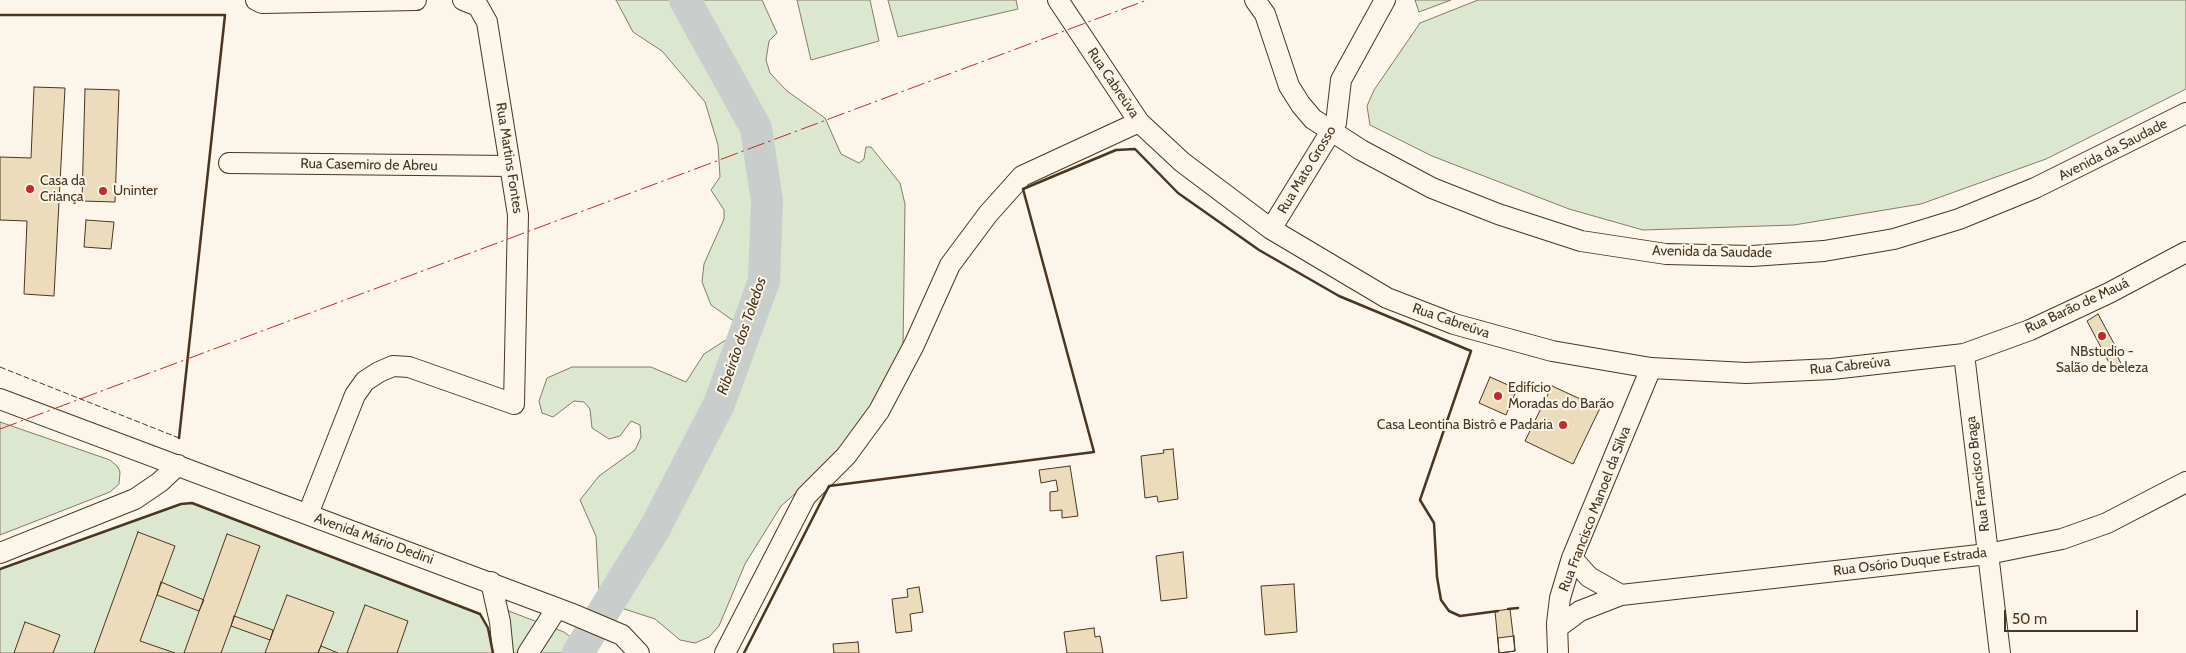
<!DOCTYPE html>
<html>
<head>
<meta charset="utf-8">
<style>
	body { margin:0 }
	#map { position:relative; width:2186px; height:653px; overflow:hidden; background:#fbf6e9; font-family:Cabin,sans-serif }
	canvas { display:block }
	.scale { position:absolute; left:2004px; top:610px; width:134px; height:22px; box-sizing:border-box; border:2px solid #4a3520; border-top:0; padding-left:6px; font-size:15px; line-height:18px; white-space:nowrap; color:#4a3520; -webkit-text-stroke:4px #fbf6e9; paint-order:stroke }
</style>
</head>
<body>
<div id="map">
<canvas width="2186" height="653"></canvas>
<div class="scale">50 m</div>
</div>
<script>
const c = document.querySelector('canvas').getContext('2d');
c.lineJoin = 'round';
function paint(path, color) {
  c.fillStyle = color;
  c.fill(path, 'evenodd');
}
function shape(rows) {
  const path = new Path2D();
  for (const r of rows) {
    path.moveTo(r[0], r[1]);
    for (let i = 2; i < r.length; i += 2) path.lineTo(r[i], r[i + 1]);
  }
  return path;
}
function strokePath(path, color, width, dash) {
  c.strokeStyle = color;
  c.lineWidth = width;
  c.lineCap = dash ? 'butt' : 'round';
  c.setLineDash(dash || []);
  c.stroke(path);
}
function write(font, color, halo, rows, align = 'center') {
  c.font = font + ' Cabin,sans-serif';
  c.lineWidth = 4;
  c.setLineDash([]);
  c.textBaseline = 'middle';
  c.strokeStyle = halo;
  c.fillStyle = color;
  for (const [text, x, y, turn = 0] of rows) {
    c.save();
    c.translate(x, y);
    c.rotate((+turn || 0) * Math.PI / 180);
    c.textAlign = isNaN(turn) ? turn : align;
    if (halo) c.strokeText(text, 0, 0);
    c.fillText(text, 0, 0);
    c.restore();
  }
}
const green = shape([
	[616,0,762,0,777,33,769,41,766,60,770,73,787,91,825,118,841,154,859,163,864,159,866,147,871,147,900,183,905,204,903,348,862,445,804,486,781,506,745,564,719,626,709,637,695,643,680,640,655,619,609,604,599,592,596,536,580,500,599,476,635,450,641,437,640,425,631,421,620,436,609,439,592,428,590,409,584,402,574,401,553,417,542,413,539,401,547,378,572,367,651,367,686,382,704,354,738,332,738,324,711,305,702,282,704,264,724,219,724,210,711,190,720,177,718,145,705,102,662,51,633,32,616,0],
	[797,0,870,0,879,41,811,60,797,0],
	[888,0,1016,0,1018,9,898,37,888,0],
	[1415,0,1451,0,1419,12,1415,0],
	[1478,0,2186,0,2186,89,2046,159,1921,204,1794,225,1643,230,1569,209,1432,156,1370,125,1367,106,1374,90,1420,23,1478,0],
	[0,422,110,460,118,467,120,472,119,484,110,492,0,535,0,422],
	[192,503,480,614,488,628,493,653,0,653,0,569,181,504,192,503],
	[506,610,564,632,592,653,502,653,506,610]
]);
paint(green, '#dce7d0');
strokePath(green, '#887966', 1);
strokePath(shape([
	[578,653,655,528,719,404,764,281,767,201,756,128,685,0]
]), '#c9cecd', 32);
const building = shape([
	[34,87,65,88,54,296,24,294,27,221,0,220,0,157,31,158,34,87],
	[85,89,119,90,115,202,82,201,85,89],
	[86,220,114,222,111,249,84,247,86,220],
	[2098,314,2118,351,2115,352,2123,367,2114,372,2087,321,2098,314],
	[1490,377,1517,389,1506,415,1479,403,1490,377],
	[1552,386,1600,408,1573,464,1525,441,1552,386],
	[1173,449,1178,499,1158,502,1157,496,1145,498,1141,456,1164,453,1163,450,1173,449],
	[1070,466,1078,516,1062,518,1062,510,1050,511,1050,492,1058,491,1056,480,1041,483,1039,470,1070,466],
	[138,532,175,546,140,641,175,653,94,653,138,532],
	[227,534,260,546,231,626,221,653,184,653,227,534],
	[1183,552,1187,598,1161,601,1156,556,1183,552],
	[161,582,204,600,199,611,157,595,161,582],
	[1294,584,1297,632,1265,635,1261,586,1294,584],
	[919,587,923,612,910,614,912,631,896,633,892,599,908,597,907,589,919,587],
	[287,595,334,612,318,653,265,653,287,595],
	[365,605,408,621,397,653,347,653,365,605],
	[1510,609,1515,651,1499,653,1495,611,1510,609],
	[234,616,273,630,270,640,231,626,234,616],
	[25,622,60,635,53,653,14,653,25,622],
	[1094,628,1095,637,1100,636,1103,653,1067,653,1064,632,1094,628],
	[1514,636,1515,651,1499,653,1498,638,1514,636],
	[858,642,859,653,834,653,833,644,858,642],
	[321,646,338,653,318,653,321,646]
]);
paint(building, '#ecdcbc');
strokePath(building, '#4a3520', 1);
const minor = shape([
	[256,0,262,3,416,0],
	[1058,0,1139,122,1182,162,1271,229,1387,298,1454,324,1552,351,1651,368,1746,373,1832,369,1964,354,2030,330,2109,293,2186,252],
	[1255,0,1265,14,1289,86,1301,105,1313,119,1361,150,1432,188,1498,214,1581,241,1666,254,1752,256,1824,251,1894,239,1959,219,2035,188,2186,113],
	[229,163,510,166],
	[1271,229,1336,123,1341,80,1385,0],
	[1964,354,2000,653],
	[0,399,570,613,622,635,639,653],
	[308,514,355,395,365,381,379,372,393,366,409,367,514,404,518,215,487,22,478,6,463,0],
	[0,553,135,499,160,482,178,465],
	[491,582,500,622,503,653],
	[1621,595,1988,554,2062,539,2107,523,2186,482],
	[1557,628,1580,611,1621,595,1589,577,1572,558],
	[528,653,557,608],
	[725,653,806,496,846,456,879,411,914,345,950,265,988,214,1022,176,1139,122],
	[1558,653,1557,623,1560,598,1572,558,1651,368]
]);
strokePath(minor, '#4a3520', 22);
strokePath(minor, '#fbf6e9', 20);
strokePath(shape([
	[0,367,179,438]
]), '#4a3520', 1, [6, 2.5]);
strokePath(shape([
	[0,15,225,15,179,438],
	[0,569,181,504,192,503,480,614,488,628,493,653],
	[1508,609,1518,608],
	[744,653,829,486,1094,452,1023,189,1116,150,1135,149,1178,193,1259,250,1339,296,1471,351,1420,500,1434,523,1437,577,1441,600,1449,611,1460,616,1498,611]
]), '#4a3520', 2.5);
strokePath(shape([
	[0,429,1147,0]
]), '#c62828', 1, [18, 4, 2.5, 4]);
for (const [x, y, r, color] of [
	[30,189,5,"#c62828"],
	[103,191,5,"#c62828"],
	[2102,336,5,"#c62828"],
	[1498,396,5,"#c62828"],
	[1563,425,5,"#c62828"]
]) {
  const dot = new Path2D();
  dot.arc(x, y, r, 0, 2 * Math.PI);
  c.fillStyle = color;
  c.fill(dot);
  strokePath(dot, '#fbf6e9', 2);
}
write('14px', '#4a3520', '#fbf6e9', [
	["Rua Cabreúva",1113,83,56],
	["Avenida da Saudade",2113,150,-27],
	["Rua Martins Fontes",509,158,81],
	["Rua Casemiro de Abreu",369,165,1],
	["Rua Mato Grosso",1307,170,-59],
	["Avenida da Saudade",1712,252,1],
	["Rua Barão de Mauá",2077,306,-25],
	["Rua Cabreúva",1451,321,19],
	["Rua Cabreúva",1850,366,-6],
	["Rua Francisco Braga",1978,474,-97],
	["Rua Francisco Manoel da Silva",1595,509,-69],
	["Avenida Mário Dedini",374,539,20],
	["Rua Osório Duque Estrada",1910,562,-7]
]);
write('14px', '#4a3520', '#fbf6e9', [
	["Casa da",40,181],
	["Criança",40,197],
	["Uninter",113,191],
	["NBstudio -",2102,352,"center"],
	["Salão de beleza",2102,368,"center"],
	["Edifício",1508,388],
	["Moradas do Barão",1508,404],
	["Casa Leontina Bistrô e Padaria",1553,425,"right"]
], 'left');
write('italic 15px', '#4a3520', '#fbf6e9', [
	["Ribeirão dos Toledos",742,336,-71]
]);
</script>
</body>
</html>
